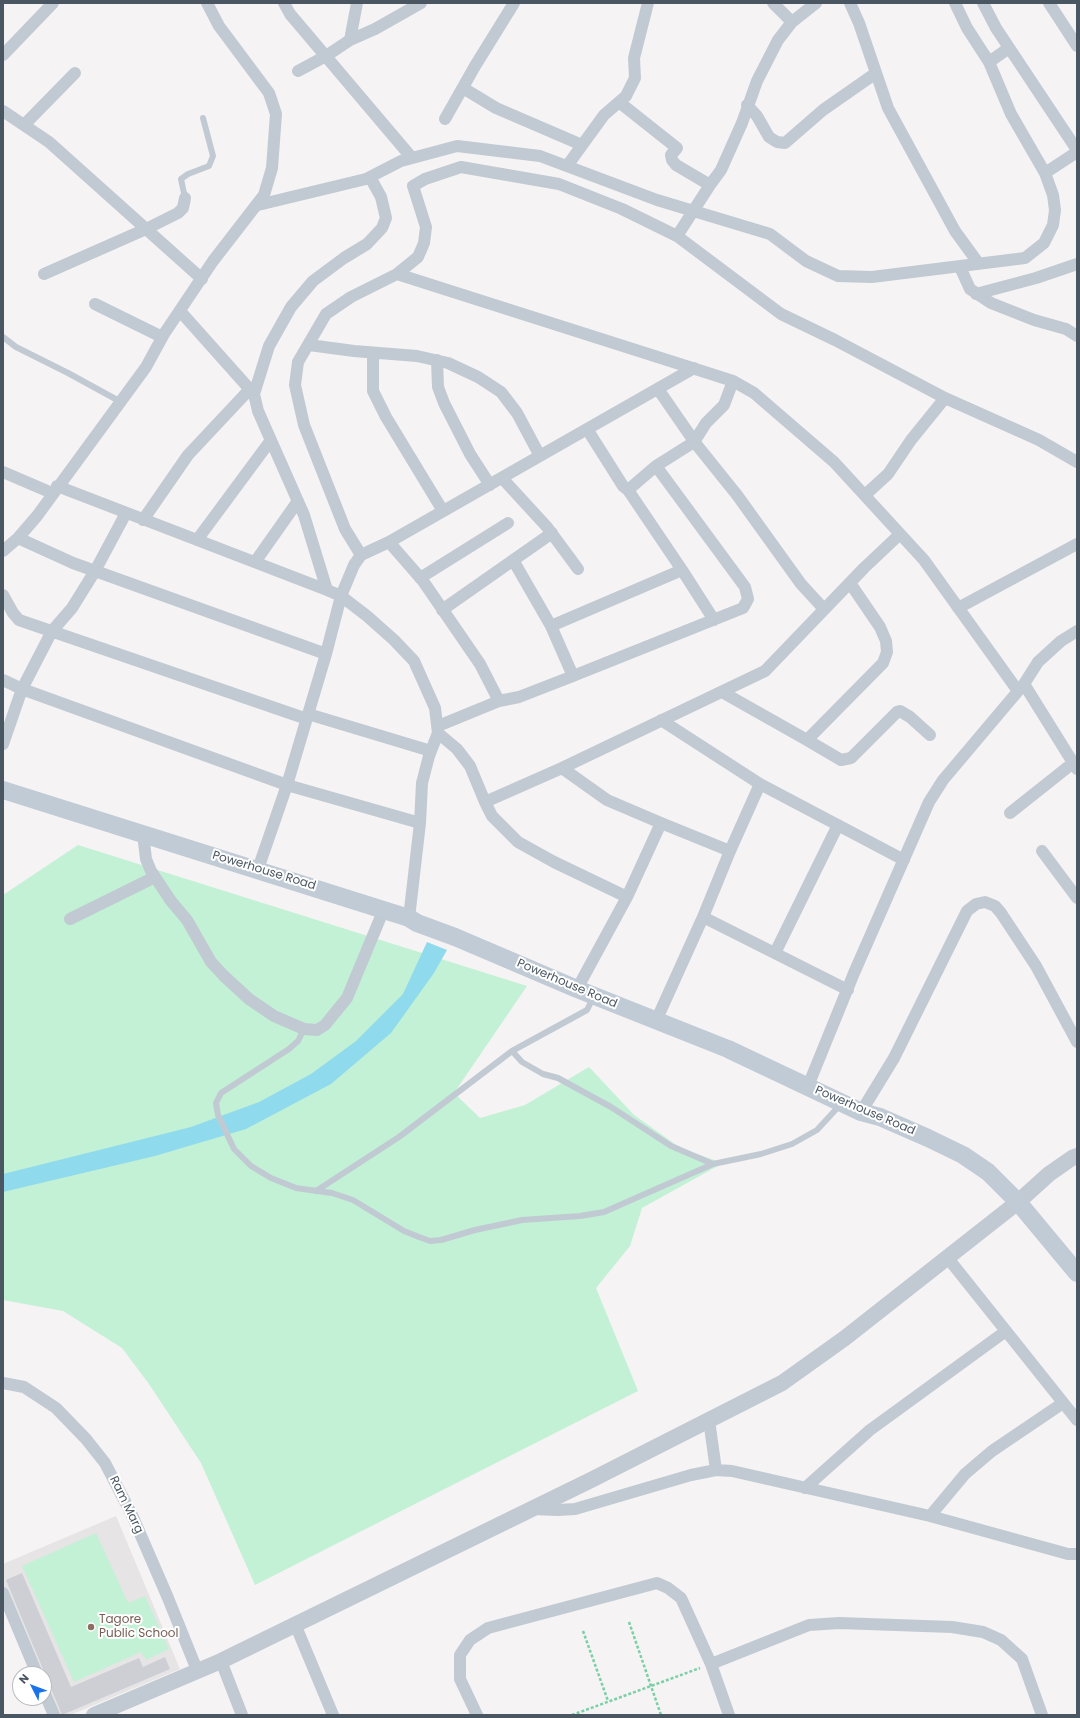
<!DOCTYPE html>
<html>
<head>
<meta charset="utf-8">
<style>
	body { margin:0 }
	#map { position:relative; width:1080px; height:1718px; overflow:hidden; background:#f5f3f3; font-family:Poppins,sans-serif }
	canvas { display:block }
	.frame { position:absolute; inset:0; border:4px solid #4a5661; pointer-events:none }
	.north { position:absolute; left:12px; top:1666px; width:40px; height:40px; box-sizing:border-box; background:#fff; border:1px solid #b7bbc0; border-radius:50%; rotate:312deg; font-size:11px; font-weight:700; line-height:16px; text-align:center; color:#4a5661 }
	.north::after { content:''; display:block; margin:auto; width:14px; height:18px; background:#1a73e8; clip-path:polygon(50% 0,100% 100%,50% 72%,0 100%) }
</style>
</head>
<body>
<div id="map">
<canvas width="1080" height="1718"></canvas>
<div class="frame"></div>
<div class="north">N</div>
</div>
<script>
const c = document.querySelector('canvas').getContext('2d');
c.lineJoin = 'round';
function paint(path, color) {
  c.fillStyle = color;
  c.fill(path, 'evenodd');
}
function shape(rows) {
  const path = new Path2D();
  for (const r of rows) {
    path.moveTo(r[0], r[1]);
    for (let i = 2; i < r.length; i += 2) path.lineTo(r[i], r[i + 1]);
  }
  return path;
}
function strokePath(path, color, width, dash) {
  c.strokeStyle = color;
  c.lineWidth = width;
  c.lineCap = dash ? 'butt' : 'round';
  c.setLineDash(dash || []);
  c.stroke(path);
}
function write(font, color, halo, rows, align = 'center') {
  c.font = font + ' Poppins,sans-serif';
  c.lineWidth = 4;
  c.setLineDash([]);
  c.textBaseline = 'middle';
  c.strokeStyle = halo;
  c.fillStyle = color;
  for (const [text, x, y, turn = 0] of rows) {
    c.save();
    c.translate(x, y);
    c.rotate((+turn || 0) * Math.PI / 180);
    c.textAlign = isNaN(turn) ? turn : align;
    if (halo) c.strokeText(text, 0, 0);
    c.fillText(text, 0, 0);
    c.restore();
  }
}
paint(shape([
	[116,1516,180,1669,70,1715,57,1715,44,1683,44,1674,40,1674,3,1585,3,1564]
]), '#e6e4e5');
paint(shape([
	[78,845,527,986,454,1093,480,1118,525,1105,589,1067,634,1115,682,1149,723,1163,642,1208,630,1246,596,1288,638,1391,255,1585,201,1463,149,1384,122,1348,63,1311,3,1300,3,895],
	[96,1533,128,1603,145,1596,169,1649,146,1660,141,1652,74,1682,22,1566]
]), '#c3f1d5');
paint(shape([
	[427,942,447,950,434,973,391,1033,331,1084,246,1129,155,1156,3,1192,3,1174,191,1127,259,1102,311,1074,356,1041,403,994]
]), '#90daee');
paint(shape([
	[22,1573,71,1687,139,1658,143,1667,165,1657,170,1669,62,1715,6,1580]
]), '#cdcfd5');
strokePath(shape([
	[629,1622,661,1715],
	[583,1631,608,1701],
	[572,1715,700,1668]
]), '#7ad0a6', 2.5, [3, 2]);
strokePath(shape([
	[185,198,181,179,188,174,209,166,213,156,203,118],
	[3,337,16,347,68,373,121,402],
	[593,998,587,1010,512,1051,522,1062,543,1074,558,1078,611,1107,671,1146,713,1164,761,1154,792,1144,817,1130,840,1105],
	[304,1029,298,1041,289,1049,221,1093,216,1103,218,1115,234,1149,251,1166,271,1178,296,1188,332,1193,353,1200,404,1231,419,1237,430,1241,441,1240,475,1230,522,1220,580,1216,604,1212,713,1164],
	[316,1191,399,1137,512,1051]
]), '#c1cad2', 6);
strokePath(shape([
	[284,3,290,14,412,158],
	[850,3,859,23,888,108,955,231,979,264],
	[983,3,996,28,1077,150],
	[1049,3,1077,46],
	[792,22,816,3],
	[350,40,357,3],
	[3,55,53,3],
	[989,62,1009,48],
	[298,71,326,56,350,40,375,29,421,3],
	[463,88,496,108,582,145],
	[619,102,677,148,671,155,672,160,676,165,710,185],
	[747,105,757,116,769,137,777,142,785,143,823,110,876,73],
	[3,111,49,142,202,279],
	[445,119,475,66,514,3],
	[24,125,75,73],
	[567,166,604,115,626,96,635,78,634,58,648,3],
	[1045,173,1077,152],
	[258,205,366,179,401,161,457,146,540,156,657,200,770,234,806,261,838,276,872,277,1025,258,1044,243,1053,225,1055,210,1053,195,1045,173,1011,114,989,62,967,28,955,3],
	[677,236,710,185,721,170,742,123,757,81,778,40,792,22,773,3],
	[960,267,970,289,991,303,1034,320,1066,329,1077,336],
	[44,274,146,229,178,213,183,208,185,198],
	[397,274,733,381,754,393,834,462,924,560,1018,691],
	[976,294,1036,278,1077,264],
	[95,304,162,337],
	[180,311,254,394],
	[309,345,354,351,417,356,448,363,478,377,501,392,517,413,540,456],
	[373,353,373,391,386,417,443,511],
	[437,360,438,387,444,403,470,454,490,485],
	[658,389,696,444,737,495,801,584,824,609],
	[587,429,623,486,628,490,656,466,694,442,706,423,724,405,733,381],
	[3,472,52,493],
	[502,478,547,527,578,569],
	[57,486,327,590,341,596,367,616,394,640,414,661,435,708,438,733],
	[865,495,888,474,911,440,945,398],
	[143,520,188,455,249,390],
	[18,538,73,563,326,654],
	[197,540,271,440],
	[389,542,423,581,480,664,499,701,519,697,573,676,743,608,748,599,745,587,656,466],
	[3,551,18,538,37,516,146,367,164,334,213,261,264,195,272,168,276,114,269,93,219,26,207,3],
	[361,555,345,529,304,425,295,385,298,362,326,314,351,297,397,274,418,257,424,243,426,227,413,186,425,179,461,167,559,184,622,209,677,236,781,314,835,340,945,398,1039,440,1077,462],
	[513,560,551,626,573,676],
	[255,562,298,501],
	[682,570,714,620],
	[420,578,508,523],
	[327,590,304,515,258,411,254,394,269,346,291,307,313,281,344,258,367,244,382,228,386,218,381,197,370,177],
	[3,595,13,613,19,620,307,719],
	[958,608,1077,544],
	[442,610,552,533],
	[551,626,682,570,628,490],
	[3,680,22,689,287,785,420,823],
	[1024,684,1077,769],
	[722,692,807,740,883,663,887,652,886,641,880,627,850,583],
	[308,714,431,751],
	[661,720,760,784,730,851],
	[438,726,499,701],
	[807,740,841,760,851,758,897,712,900,711,910,717,930,735],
	[3,744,22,689,52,631,72,608,95,571,126,513],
	[562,768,485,802,492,816,518,842,554,862,627,897],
	[760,784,904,860],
	[1010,813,1073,763],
	[661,823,730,851,703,917,848,990],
	[143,834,146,859,151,871,171,901,187,920,211,962,224,976,249,999,274,1016,304,1029,317,1030,325,1025,347,998,384,909],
	[1042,851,1077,898],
	[258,869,287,785,326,654,341,596,354,565,361,555,389,542,694,368],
	[409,918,420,823,422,783,429,756,438,733,457,749,470,766,485,802],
	[70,919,155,877],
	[775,953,838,825],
	[577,989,627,897,661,823,607,800,562,768,765,671,864,568,900,534],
	[656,1021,703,917],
	[808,1086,854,973,929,802,943,780,1024,684,1038,662,1061,641,1077,631],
	[861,1112,894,1058,967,911,976,904,985,902,995,906,1001,913,1036,966,1077,1042],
	[947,1257,1077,1420],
	[3,1383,24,1387,56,1408,86,1439,105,1463,132,1515,168,1598,197,1670],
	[709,1420,716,1470],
	[805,1488,870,1430,1006,1331],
	[532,1509,558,1510,575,1509,691,1475,716,1470,732,1471,930,1516,1068,1554,1077,1554],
	[930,1516,965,1474,992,1451,1063,1403],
	[3,1593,37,1674],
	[295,1624,333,1715],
	[221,1661,242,1715],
	[711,1664,809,1625,839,1623,952,1627,983,1632,1001,1640,1022,1659,1042,1715],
	[44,1692,54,1715],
	[477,1715,460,1679,460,1655,470,1640,488,1628,657,1583,668,1588,681,1598,711,1664,729,1715]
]), '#c1cad2', 12);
strokePath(shape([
	[94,1715,221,1661,591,1480,782,1383,845,1338,1018,1202,1049,1174,1072,1158,1077,1156]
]), '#c1cad2', 16);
strokePath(shape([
	[3,790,409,918,417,923,455,937,577,989,728,1049,861,1112,880,1117,928,1138,963,1155,988,1172,1018,1202,1077,1273]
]), '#c1cbd6', 18);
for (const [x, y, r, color] of [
	[91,1627,4,"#8d6e63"]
]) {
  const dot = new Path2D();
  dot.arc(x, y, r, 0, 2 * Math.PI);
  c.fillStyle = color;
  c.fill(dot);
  strokePath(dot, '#fff', 1.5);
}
write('12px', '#4a5661', '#fff', [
	["Powerhouse Road",264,871,17],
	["Powerhouse Road",567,984,23],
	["Powerhouse Road",865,1111,23],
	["Ram Marg",126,1505,64]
]);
write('12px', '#785e54', '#fff', [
	["Tagore",99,1620],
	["Public School",99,1634]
], 'left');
</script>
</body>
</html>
